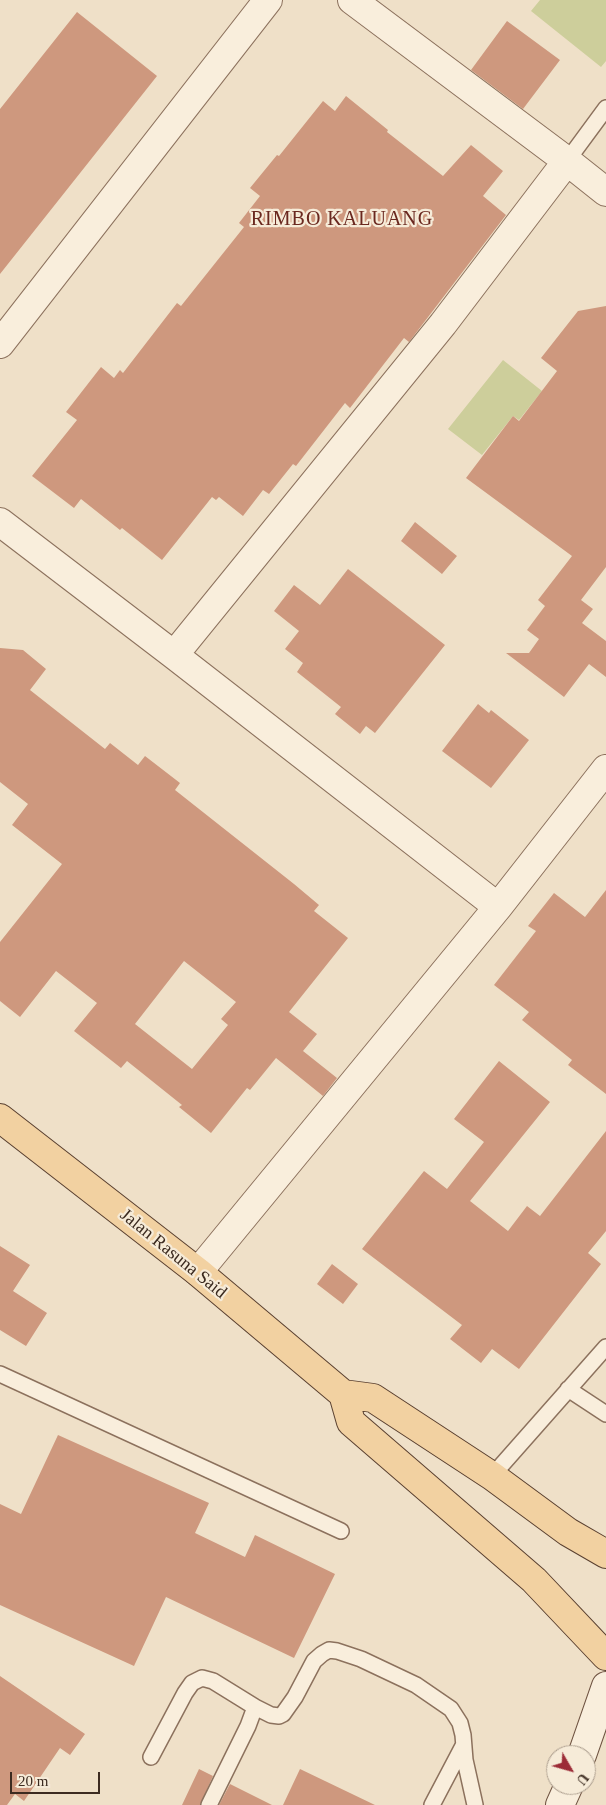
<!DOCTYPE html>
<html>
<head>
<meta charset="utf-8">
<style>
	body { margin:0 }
	#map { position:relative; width:606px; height:1805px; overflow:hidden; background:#efe0c8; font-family:Georgia,serif }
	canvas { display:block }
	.north { position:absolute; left:546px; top:1745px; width:50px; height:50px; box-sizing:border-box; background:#f6ebd8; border:1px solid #ac9e8e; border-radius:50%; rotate:128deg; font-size:14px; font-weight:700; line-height:20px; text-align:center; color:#3c2b20 }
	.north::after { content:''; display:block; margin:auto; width:18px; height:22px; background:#9c2c37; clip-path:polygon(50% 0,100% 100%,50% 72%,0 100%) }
	.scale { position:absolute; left:10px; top:1772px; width:90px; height:22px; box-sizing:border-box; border:2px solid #3c2b20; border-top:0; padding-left:6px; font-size:15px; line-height:18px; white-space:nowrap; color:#3c2b20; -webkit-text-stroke:4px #f6ebd8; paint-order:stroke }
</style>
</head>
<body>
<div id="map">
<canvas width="606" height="1805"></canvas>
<div class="north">U</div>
<div class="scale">20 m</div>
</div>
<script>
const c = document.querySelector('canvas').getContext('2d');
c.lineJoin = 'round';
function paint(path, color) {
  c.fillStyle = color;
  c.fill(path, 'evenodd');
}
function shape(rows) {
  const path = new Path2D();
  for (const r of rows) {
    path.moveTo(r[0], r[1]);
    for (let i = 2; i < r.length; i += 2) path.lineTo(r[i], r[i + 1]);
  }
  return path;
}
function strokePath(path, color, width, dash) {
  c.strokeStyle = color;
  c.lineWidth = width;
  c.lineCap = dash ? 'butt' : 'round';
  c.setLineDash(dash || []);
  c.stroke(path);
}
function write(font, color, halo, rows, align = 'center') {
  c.font = font + ' Georgia,serif';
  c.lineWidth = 4.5;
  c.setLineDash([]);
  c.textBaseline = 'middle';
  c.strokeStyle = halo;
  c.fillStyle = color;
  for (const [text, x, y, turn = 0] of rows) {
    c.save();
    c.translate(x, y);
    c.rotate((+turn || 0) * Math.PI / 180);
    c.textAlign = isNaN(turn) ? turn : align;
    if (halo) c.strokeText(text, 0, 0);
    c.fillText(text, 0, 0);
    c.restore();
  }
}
paint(shape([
	[540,0,606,0,606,61,601,67,531,11],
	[503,360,542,391,519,420,513,416,482,455,448,429]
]), '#cdce9b');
paint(shape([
	[77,12,157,76,0,274,0,109],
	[507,21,560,60,523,109,471,70],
	[346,96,388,130,387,132,443,176,471,145,503,171,483,196,506,215,409,342,404,338,350,408,345,403,296,466,293,464,269,494,263,490,243,516,219,497,216,500,212,497,162,560,122,528,120,530,81,499,74,508,32,476,77,420,66,412,101,367,114,378,120,370,123,373,177,303,181,306,244,227,239,223,260,196,250,188,277,155,279,156,323,101,335,111],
	[606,306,606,567,581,600,593,609,582,623,606,641,606,677,589,664,564,697,506,653,529,653,539,639,527,630,545,606,538,600,572,556,466,478,513,416,519,421,557,371,541,358,578,311],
	[415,522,457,556,442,574,401,541],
	[348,569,445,645,375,733,366,726,360,734,335,714,341,707,297,672,303,663,285,649,299,631,274,611,294,585,320,605],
	[0,648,23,650,46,669,30,690,105,749,110,743,138,765,145,756,180,783,175,790,294,884,319,905,314,911,348,938,289,1012,317,1034,303,1051,337,1078,323,1096,276,1058,250,1090,247,1088,211,1133,179,1107,182,1105,127,1061,121,1068,74,1031,97,1003,56,971,20,1017,0,1001,0,942,62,864,12,825,28,804,0,782],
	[184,961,236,1002,221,1019,228,1025,192,1069,135,1024],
	[478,704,489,713,491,710,529,740,491,788,442,751],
	[606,890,606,1094,568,1065,572,1060,522,1020,529,1012,494,985,536,931,528,926,554,893,585,917],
	[499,1061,550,1102,470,1201,508,1231,527,1206,540,1216,606,1131,606,1231,588,1253,601,1264,519,1369,492,1349,481,1363,450,1339,462,1325,362,1249,424,1171,447,1189,484,1142,454,1119],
	[0,1246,30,1265,13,1291,47,1313,26,1346,0,1330],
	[332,1264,358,1284,343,1304,317,1284],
	[58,1435,209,1503,195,1533,245,1557,255,1535,335,1574,294,1658,166,1597,134,1666,0,1605,0,1504,21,1514],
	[0,1676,85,1734,70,1755,60,1748,24,1801,15,1794,7,1805,0,1805],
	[199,1769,213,1776,200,1805,182,1805],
	[300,1769,375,1805,283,1805],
	[230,1784,272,1805,219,1805]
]), '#ce987e');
const lane = shape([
	[567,161,606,108],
	[0,1374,341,1531],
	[568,1389,606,1414],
	[492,1476,606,1347],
	[255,1707,271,1715,279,1716,283,1714,295,1697,314,1661,322,1654,329,1650,337,1651,361,1659,416,1685,451,1709,460,1723,463,1735,465,1760,475,1805],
	[151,1757,185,1693,192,1683,202,1678,213,1681,255,1707,248,1726,209,1805],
	[432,1805,463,1746]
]);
const street = shape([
	[352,0,567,161,606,192],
	[0,344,268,0],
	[0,522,174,655,498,907],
	[174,655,443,324,567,161],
	[198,1272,498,907,606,769]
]);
const secondary = shape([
	[582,1755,606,1686],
	[560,1805,569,1785]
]);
const primary = shape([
	[0,1118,198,1272,343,1394],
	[343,1394,351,1422,534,1580,606,1656],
	[343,1394,373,1398,492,1476,568,1532,606,1554]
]);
strokePath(lane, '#8c715d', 18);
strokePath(street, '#8c715d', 30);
strokePath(secondary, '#6e5240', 30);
strokePath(primary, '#5a4030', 30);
strokePath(lane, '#f9eedc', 15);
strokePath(street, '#f9eedc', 28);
strokePath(secondary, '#f9eedc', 28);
strokePath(primary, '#f2d1a1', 28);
write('18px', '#3c2b20', '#f6ebd8', [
	["Jalan Rasuna Said",173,1254,39]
]);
c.letterSpacing = '1px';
write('20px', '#6a281f', '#f6ebd8', [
	["RIMBO KALUANG",342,220]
]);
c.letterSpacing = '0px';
</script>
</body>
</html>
